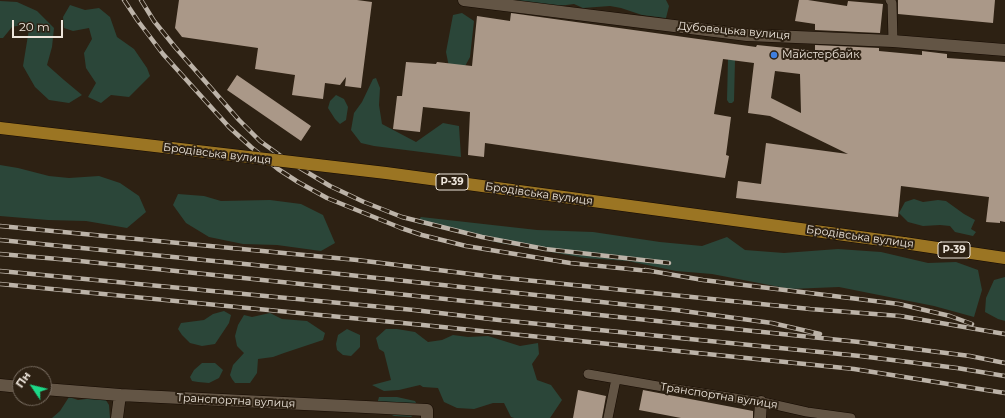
<!DOCTYPE html>
<html>
<head>
<meta charset="utf-8">
<style>
	body { margin:0 }
	#map { position:relative; width:1005px; height:418px; overflow:hidden; background:#2d2113; font-family:Montserrat,sans-serif }
	canvas { display:block }
	.north { position:absolute; left:12px; top:366px; width:40px; height:40px; box-sizing:border-box; background:#2d2113; border:1px solid #7a6f63; border-radius:50%; rotate:305deg; font-size:11px; font-weight:700; line-height:16px; text-align:center; color:#ede5db }
	.north::after { content:''; display:block; margin:auto; width:14px; height:18px; background:#1cd988; clip-path:polygon(50% 0,100% 100%,50% 72%,0 100%) }
	.scale { position:absolute; left:12px; top:20px; width:51px; height:18px; box-sizing:border-box; border:2px solid #ede5db; border-top:0; padding-left:5px; font-size:12px; line-height:14px; white-space:nowrap; color:#ede5db; -webkit-text-stroke:3px #2d2113; paint-order:stroke }
</style>
</head>
<body>
<div id="map">
<canvas width="1005" height="418"></canvas>
<div class="north">Пн</div>
<div class="scale">20 m</div>
</div>
<script>
const c = document.querySelector('canvas').getContext('2d');
c.lineJoin = 'round';
function paint(path, color) {
  c.fillStyle = color;
  c.fill(path, 'evenodd');
}
function shape(rows) {
  const path = new Path2D();
  for (const r of rows) {
    path.moveTo(r[0], r[1]);
    for (let i = 2; i < r.length; i += 2) path.lineTo(r[i], r[i + 1]);
  }
  return path;
}
function strokePath(path, color, width, dash) {
  c.strokeStyle = color;
  c.lineWidth = width;
  c.lineCap = dash ? 'butt' : 'round';
  c.setLineDash(dash || []);
  c.stroke(path);
}
function write(font, color, halo, rows, align = 'center') {
  c.font = font + ' Montserrat,sans-serif';
  c.lineWidth = 4;
  c.setLineDash([]);
  c.textBaseline = 'middle';
  c.strokeStyle = halo;
  c.fillStyle = color;
  for (const [text, x, y, turn = 0] of rows) {
    c.save();
    c.translate(x, y);
    c.rotate((+turn || 0) * Math.PI / 180);
    c.textAlign = isNaN(turn) ? turn : align;
    if (halo) c.strokeText(text, 0, 0);
    c.fillText(text, 0, 0);
    c.restore();
  }
}
paint(shape([
	[513,0,666,0,669,6,666,18,642,15,621,8,610,6,583,8,574,4,551,7],
	[0,1,17,2,37,11,54,28,52,47,47,65,64,80,82,95,69,103,49,100,35,87,23,66,30,23,12,27,3,38,0,38],
	[70,5,85,10,99,8,110,17,117,37,134,49,147,68,150,76,129,97,111,95,101,103,88,97,96,83,86,68,84,53,92,39,89,28,73,31,64,28,63,17],
	[462,13,474,21,470,57,463,70,450,72,446,52,453,15],
	[728,59,735,60,734,101,732,103,729,103,727,100],
	[376,78,380,88,379,105,382,124,416,142,443,123,459,126,461,157,374,146,361,143,351,130,354,113,362,102,373,79],
	[336,95,344,99,348,107,346,120,340,124,335,119,328,108,330,101],
	[0,165,18,168,49,176,69,178,99,176,120,183,139,196,146,212,127,228,86,221,48,220,0,216],
	[178,194,204,196,221,201,270,200,301,204,323,215,335,243,321,251,277,245,243,244,209,237,186,223,173,205],
	[914,199,923,202,938,200,946,201,964,214,975,220,971,229,976,232,973,236,955,232,950,226,940,225,923,226,908,222,899,213,905,202],
	[421,217,537,230,593,232,660,242,702,246,727,237,745,250,784,253,838,249,881,252,928,263,956,262,978,270,982,290,974,317,934,306,839,287,790,289,712,274,676,271,628,261,585,258,500,243,416,223],
	[1005,277,1005,321,998,319,985,312,986,298,994,280],
	[224,311,231,315,229,323,215,344,202,346,190,343,182,335,178,329,181,323,204,320,213,314],
	[270,313,282,319,307,321,325,333,323,340,284,353,273,357,258,359,257,373,250,383,235,383,232,379,230,375,233,365,244,353,237,346,235,336,238,325,244,315,252,317],
	[347,329,360,335,360,347,351,356,343,355,337,350,336,344,338,335],
	[386,329,397,329,415,332,428,342,442,340,453,335,468,337,488,336,520,346,538,343,539,354,532,364,537,380,551,385,562,400,550,418,514,418,511,417,504,403,493,403,474,409,457,408,444,402,438,388,423,387,420,385,399,390,384,391,372,385,391,380,384,352,379,349,376,338],
	[202,363,215,363,223,370,219,378,209,383,198,382,192,381,190,377,194,370],
	[95,393,104,397,109,405,110,418,52,418,60,411,69,397,78,400,86,399],
	[379,397,397,397,415,401,420,410,411,417,394,416,381,410,377,404]
]), '#2b4639');
paint(shape([
	[179,0,357,0,372,2,361,88,345,86,346,77,340,85,325,83,323,99,292,95,295,75,255,69,258,48,182,37,175,28],
	[799,0,808,0,847,6,848,1,883,4,880,33,815,30,815,24,795,21],
	[898,0,995,0,993,23,898,14],
	[511,13,756,47,757,45,815,51,815,45,879,48,879,51,922,55,922,51,947,54,947,58,1005,62,1005,222,1000,221,1000,223,986,222,989,197,901,186,898,217,736,198,738,181,761,184,766,143,848,154,770,116,748,113,754,63,723,59,714,114,731,117,726,155,729,156,725,178,485,143,484,157,468,155,470,112,423,107,420,132,393,129,397,96,402,96,406,62,436,64,437,62,472,66,477,16,510,21],
	[775,71,800,74,801,113,771,98],
	[237,75,311,126,301,141,227,90],
	[578,390,606,396,602,418,573,418],
	[643,390,753,411,753,418,681,418,639,410]
]), '#aa9888');
const service = shape([
	[890,0,892,3,893,41],
	[588,374,669,388,767,403,807,412,851,418],
	[608,418,616,379]
]);
const minor = shape([
	[464,0,747,35,893,41,1005,50],
	[0,385,20,387],
	[44,389,120,395,427,410,427,418],
	[117,418,120,395],
	[760,418,761,402]
]);
const primary = shape([
	[904,243,1005,258]
]);
strokePath(service, '#150a01', 10);
strokePath(minor, '#150a01', 13);
strokePath(primary, '#150a01', 13);
strokePath(service, '#635545', 9);
strokePath(minor, '#635545', 12);
strokePath(primary, '#9b7523', 12);
const rail = shape([
	[124,0,138,21,163,54,229,127,251,147,278,169,298,182,327,198,401,228,422,235,466,246,570,263,649,271],
	[141,0,154,21,175,47,239,120,260,141,285,159,330,186,364,202,402,217,482,237,545,249,669,263],
	[0,226,357,260,495,277,810,309,900,316,1005,334],
	[0,240,265,266,676,310,772,323,820,334],
	[0,254,70,260,859,342,970,356,1005,363],
	[645,270,703,280,899,304,950,316,972,324],
	[0,271,414,310,499,320,860,356,957,368,1005,376],
	[0,284,413,324,854,369,1005,393]
]);
strokePath(rail, '#bcb3a8', 4.5);
strokePath(rail, '#2d2113', 3, [9]);
const primaryBridge = shape([
	[0,128,386,173,904,243]
]);
strokePath(primaryBridge, '#150a01', 13, []);
strokePath(primaryBridge, '#9b7523', 12);
for (const [x, y, r, color] of [
	[774,55,4,"#3f7fe0"]
]) {
  const dot = new Path2D();
  dot.arc(x, y, r, 0, 2 * Math.PI);
  c.fillStyle = color;
  c.fill(dot);
  strokePath(dot, '#2d2113', 1.5);
}
for (const [x, y, w] of [
	[452,182,32],
	[954,250,32]
]) {
  const box = new Path2D();
  box.roundRect(x - w / 2, y - 8, w, 16, 3);
  c.fillStyle = '#2d2113';
  c.fill(box);
  strokePath(box, '#ede5db', 1);
}
write('bold 10px', '#ede5db', null, [
	["Р-39",452,182],
	["Р-39",954,250]
]);
write('11px', '#ede5db', '#2d2113', [
	["Дубовецька вулиця",734,31,5],
	["Бродівська вулиця",217,154,7],
	["Бродівська вулиця",539,194,8],
	["Бродівська вулиця",860,237,8],
	["Транспортна вулиця",719,396,9],
	["Транспортна вулиця",236,401,3]
]);
write('11px', '#ede5db', '#2d2113', [
	["Майстербайк",782,55]
], 'left');
</script>
</body>
</html>
